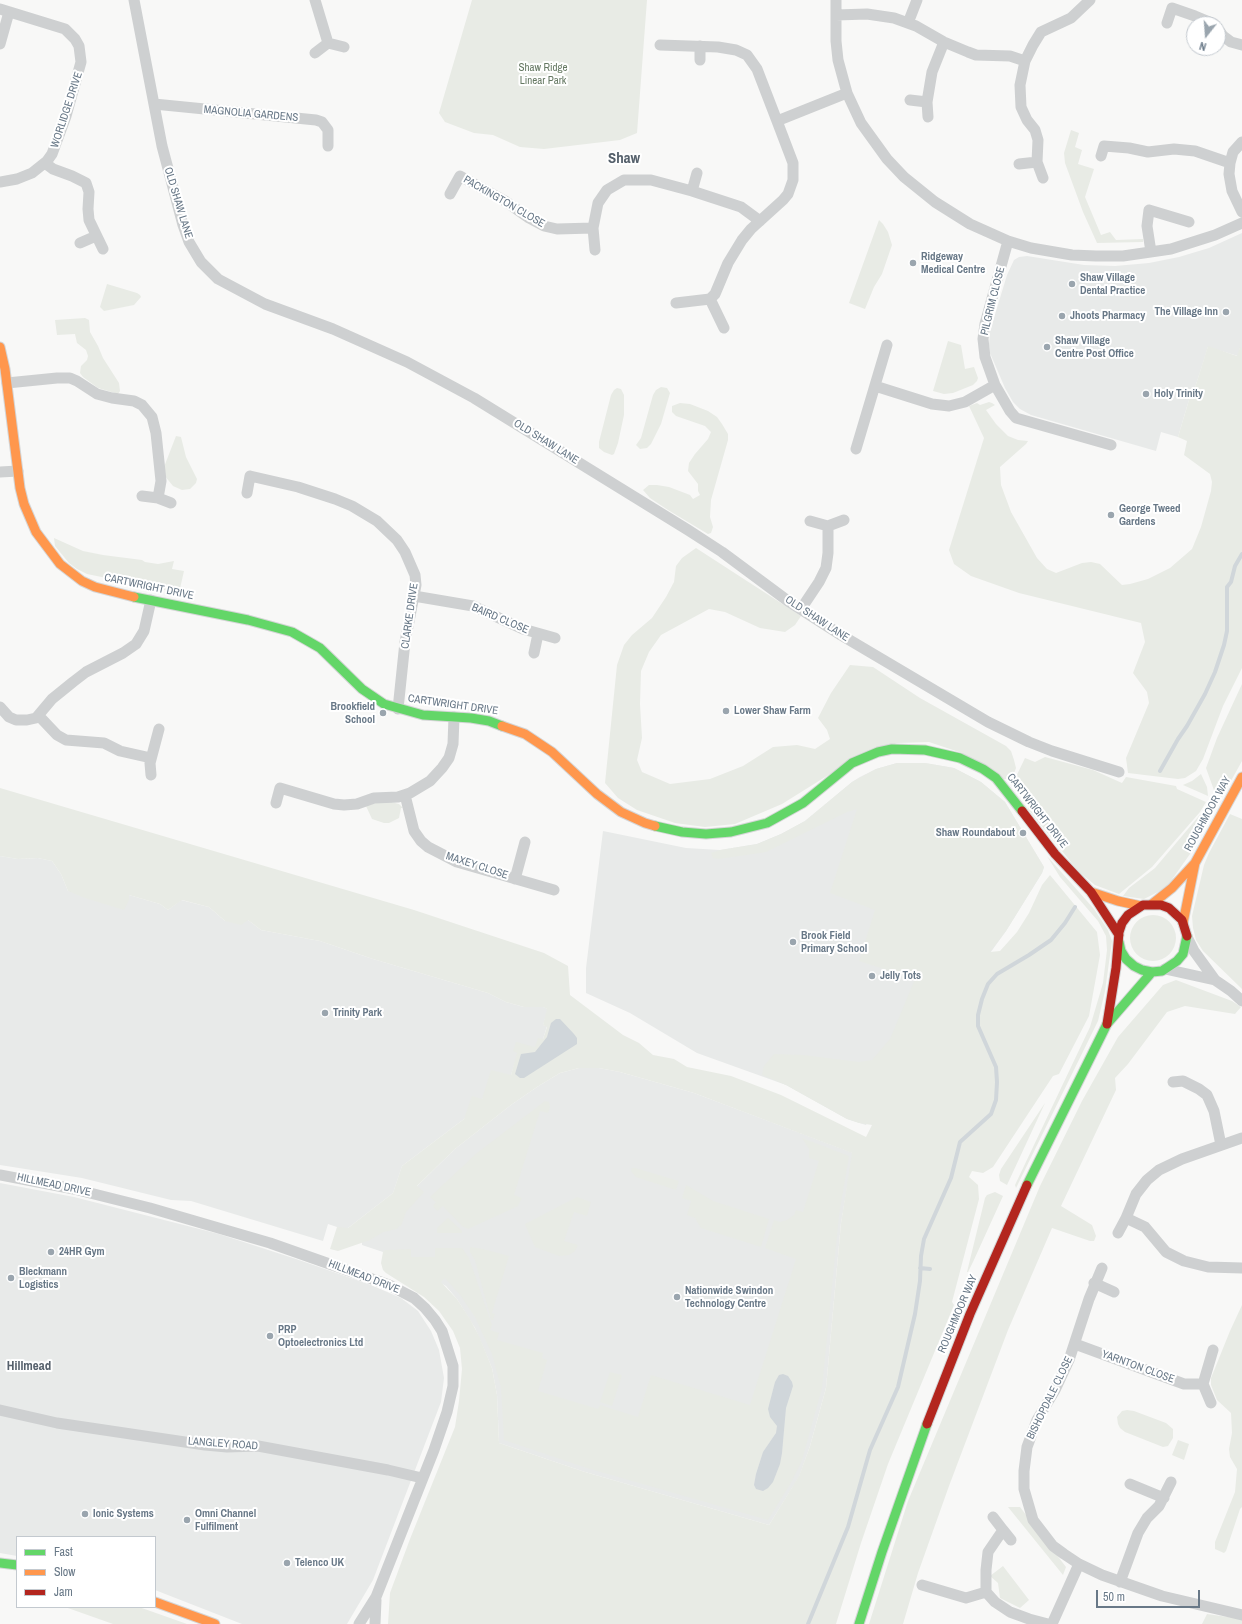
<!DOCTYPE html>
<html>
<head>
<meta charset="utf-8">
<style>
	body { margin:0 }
	#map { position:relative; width:1242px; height:1624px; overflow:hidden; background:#f8f8f7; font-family:"Archivo Narrow",sans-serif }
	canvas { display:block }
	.legend { position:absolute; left:16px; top:1536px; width:140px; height:72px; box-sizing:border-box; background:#fff; border:1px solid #c3c9cf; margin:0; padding:5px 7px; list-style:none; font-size:12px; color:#687887 }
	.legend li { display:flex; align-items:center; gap:8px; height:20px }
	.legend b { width:20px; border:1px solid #c3c9cf }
	.north { position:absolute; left:1186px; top:16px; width:40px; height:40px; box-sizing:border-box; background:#fff; border:1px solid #c3c9cf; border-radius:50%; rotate:197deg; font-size:11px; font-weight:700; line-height:16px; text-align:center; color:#687887 }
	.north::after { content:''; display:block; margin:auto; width:14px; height:18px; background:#9aa5ae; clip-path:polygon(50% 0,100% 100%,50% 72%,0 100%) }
	.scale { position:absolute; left:1096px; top:1590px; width:104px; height:18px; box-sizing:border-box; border:2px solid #687887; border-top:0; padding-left:5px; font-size:12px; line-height:14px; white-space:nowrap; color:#687887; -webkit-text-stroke:3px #fff; paint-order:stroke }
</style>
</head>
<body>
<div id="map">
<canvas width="1242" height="1624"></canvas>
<ul class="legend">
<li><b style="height:5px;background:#63d668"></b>Fast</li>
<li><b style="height:5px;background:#ff974d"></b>Slow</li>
<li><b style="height:5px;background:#b3261e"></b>Jam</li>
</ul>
<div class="north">N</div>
<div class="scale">50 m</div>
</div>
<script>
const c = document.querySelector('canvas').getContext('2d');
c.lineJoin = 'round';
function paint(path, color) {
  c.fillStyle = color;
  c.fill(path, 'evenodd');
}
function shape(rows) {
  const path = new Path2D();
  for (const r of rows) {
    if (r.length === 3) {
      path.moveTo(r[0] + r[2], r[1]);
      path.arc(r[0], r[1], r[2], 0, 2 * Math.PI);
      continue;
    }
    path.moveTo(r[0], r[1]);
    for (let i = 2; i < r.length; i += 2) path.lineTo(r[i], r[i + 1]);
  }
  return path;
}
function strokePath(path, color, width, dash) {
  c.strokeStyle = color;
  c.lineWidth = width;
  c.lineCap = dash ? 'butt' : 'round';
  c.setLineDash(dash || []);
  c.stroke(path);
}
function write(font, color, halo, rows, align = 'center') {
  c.font = font + ' "Archivo Narrow",sans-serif';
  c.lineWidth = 4;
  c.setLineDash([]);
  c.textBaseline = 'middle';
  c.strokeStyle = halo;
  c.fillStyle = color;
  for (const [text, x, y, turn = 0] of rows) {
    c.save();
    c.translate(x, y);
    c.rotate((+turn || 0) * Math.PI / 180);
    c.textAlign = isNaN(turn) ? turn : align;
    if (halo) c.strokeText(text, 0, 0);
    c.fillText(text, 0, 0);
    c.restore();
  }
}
paint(shape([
	[1242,233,1242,348,1240,348,1238,356,1208,347,1193,394,1191,393,1178,437,1161,432,1156,451,1031,415,1020,409,1013,402,1005,388,990,353,989,344,990,331,1007,275,1014,260,1019,257,1027,256,1084,265,1115,266,1149,263,1179,257,1209,248],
	[897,763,925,763,954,768,981,782,1005,802,1044,867,1042,873,1006,931,866,1125,847,1119,786,1085,697,1053,630,1013,586,993,586,968,603,831,686,848,720,850,757,844,781,834,805,821,852,782,860,777,876,769],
	[0,856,18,859,38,858,52,861,61,874,68,891,129,895,160,904,168,910,181,900,209,907,225,921,248,920,261,930,320,941,373,959,488,993,506,1002,524,1007,543,1007,548,1009,543,1025,547,1026,543,1039,535,1048,518,1053,511,1075,482,1099,464,1119,402,1166,393,1193,348,1228,343,1229,328,1224,323,1241,191,1201,171,1200,82,1178,0,1165],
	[579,1068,599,1068,620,1072,694,1093,853,1153,841,1223,826,1388,810,1446,799,1477,769,1525,585,1472,499,1443,497,1395,492,1368,475,1328,457,1299,446,1286,389,1254,362,1245,362,1240,455,1149,511,1105,537,1087,560,1073],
	[0,1183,74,1197,219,1234,296,1259,371,1285,401,1298,418,1311,431,1331,439,1350,444,1378,441,1402,373,1580,347,1624,242,1624,155,1590,155,1537,17,1537,17,1556,0,1553]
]), '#e8eae9');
paint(shape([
	[472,0,647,0,637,133,620,140,544,149,520,147,493,135,474,133,445,122,439,113],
	[1071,130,1079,133,1075,147,1082,150,1078,164,1094,169,1085,197,1101,235,1110,232,1116,240,1143,239,1143,242,1097,243,1083,212,1065,163,1064,153],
	[879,220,883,224,888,232,892,245,882,274,874,287,865,309,849,303],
	[107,284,137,293,140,295,141,297,134,305,104,311,100,307],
	[85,318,89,320,90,332,98,346,103,358,119,383,120,391,118,394,98,388,83,377,80,373,81,366,87,360,88,356,86,350,77,343,75,334,57,335,55,320],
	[948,341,961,345,965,369,974,367,978,378,977,381,973,385,953,393,944,394,933,391],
	[1208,346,1237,356,1240,347,1242,348,1242,668,1223,706,1203,759,1196,771,1185,778,1178,779,1128,773,1126,758,1149,703,1147,692,1133,673,1145,642,1141,623,1019,593,971,576,954,564,949,550,984,438,969,406,977,403,980,405,989,402,992,403,995,405,986,410,996,424,1008,436,1018,440,1028,441,1026,444,1000,467,1001,485,1011,512,1037,558,1047,569,1056,573,1082,563,1091,562,1100,564,1122,585,1130,584,1148,579,1170,568,1192,549,1201,527,1211,491,1212,482,1210,474,1184,455,1187,441,1178,437,1191,393,1193,394],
	[661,387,667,388,670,393,661,424,651,444,647,448,640,449,636,445,641,438,653,395,656,390],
	[617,388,621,389,624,395,624,415,618,443,614,454,612,455,604,452,599,448,599,442,611,395,614,390],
	[680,403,690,404,708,411,717,417,722,424,728,434,728,440,711,500,710,517,713,527,711,533,708,534,668,510,650,498,643,490,649,485,657,485,669,487,690,495,693,499,700,495,698,491,698,484,688,471,689,463,695,454,708,439,711,432,705,426,676,416,672,412,672,406],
	[176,436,181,437,186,457,197,479,196,483,190,489,182,490,173,486,164,475,164,467],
	[54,538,83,551,103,555,142,560,145,562,158,564,174,561,172,569,184,571,179,593,87,574,77,569,69,563,55,546],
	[696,548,801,616,795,625,785,632,760,628,725,612,709,609,661,635,649,652,641,671,640,704,642,738,637,760,642,772,670,784,710,779,743,766,773,747,797,745,815,749,830,739,827,730,818,718,831,693,850,665,873,667,920,698,1006,746,1011,751,1014,760,1016,768,1013,776,1009,779,1004,779,962,753,929,742,897,743,838,769,782,804,735,824,705,827,675,823,637,810,618,798,605,783,617,665,624,645,632,635,652,618,666,597,674,582,676,566,682,558],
	[1242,684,1242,761,1222,797,1215,793,1206,768,1217,738],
	[1045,757,1093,770,1122,783,1126,777,1176,786,1177,789,1206,802,1200,812,1152,867,1119,894,1095,885,1079,872,1028,809,1029,801,1027,797,1019,786,1013,783,1025,758,1035,762],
	[897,763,925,763,954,768,981,782,1005,802,1044,867,1042,873,1006,931,990,952,1000,951,1017,932,1029,913,1042,885,1050,875,1097,932,1100,955,1089,1016,1059,1074,1053,1076,993,1167,983,1173,972,1171,969,1177,978,1185,979,1199,952,1302,954,1305,888,1464,861,1543,836,1624,388,1624,390,1593,410,1539,455,1427,459,1401,462,1369,460,1348,453,1331,439,1311,424,1297,386,1273,383,1270,381,1263,383,1252,385,1250,411,1249,411,1257,435,1257,435,1248,462,1248,469,1258,492,1325,490,1330,499,1333,497,1340,543,1353,542,1358,547,1360,538,1391,598,1409,600,1405,638,1417,651,1375,750,1405,796,1259,765,1248,774,1220,780,1222,787,1220,794,1215,796,1210,803,1212,819,1161,809,1158,809,1149,802,1138,849,1156,839,1215,822,1388,802,1460,792,1481,768,1520,587,1468,504,1440,501,1388,492,1354,475,1317,461,1296,445,1278,441,1282,457,1299,470,1319,479,1336,492,1368,497,1395,499,1443,585,1472,769,1525,799,1476,810,1446,826,1388,841,1223,852,1153,694,1093,620,1072,599,1068,579,1068,560,1073,537,1087,511,1105,455,1149,417,1186,424,1192,406,1212,401,1226,399,1226,397,1229,383,1232,370,1240,338,1251,330,1249,337,1227,348,1228,393,1193,402,1166,464,1119,472,1096,482,1099,491,1070,511,1075,517,1053,513,1051,516,1042,535,1047,538,1038,543,1039,547,1027,543,1025,547,1009,543,1007,524,1007,506,1002,488,993,373,959,320,941,261,930,248,920,241,925,225,921,209,907,182,900,168,910,160,904,129,895,129,900,124,910,85,898,68,891,61,874,52,861,38,858,18,859,0,856,0,788,414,910,544,953,568,966,570,995,623,1035,639,1043,653,1055,674,1059,687,1067,731,1076,781,1095,866,1137,872,1125,859,1123,847,1119,786,1085,762,1075,764,1066,774,1054,803,1055,859,1062,872,1060,890,1039,915,979,859,961,875,910,830,893,857,809,847,812,766,852,719,859,713,858,711,853,720,850,757,844,781,834,805,821,852,782,876,769],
	[793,1386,786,1408,782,1453,776,1475,756,1489,754,1485,756,1474,763,1452,776,1433],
	[1201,774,1207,787,1208,796,1183,785,1192,781],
	[391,802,399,804,403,808,401,808,399,818,389,823,384,823,372,819,366,806,375,803],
	[1209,804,1216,807,1209,821,1190,854,1166,888,1144,899,1123,896,1129,888,1155,868],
	[1230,814,1242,819,1242,989,1203,951,1196,940,1193,928,1192,916,1204,865,1209,853],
	[1047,856,1094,909,1108,930,1112,941,1105,991,1098,1021,1016,1188,1015,1185,1090,1027,1103,983,1107,950,1106,936,1098,921,1060,877],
	[1153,938,23],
	[1176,980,1232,1001,1241,1007,1235,1014,1185,1006,1167,1012,1128,1064,1115,1078,1116,1090,1061,1206,1092,1225,1096,1236,1094,1241,1090,1241,1052,1228,1008,1330,949,1486,918,1573,903,1624,869,1624,908,1501,1040,1186,1082,1101,1118,1037,1163,985],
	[545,1101,549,1102,550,1107,548,1113,540,1111,514,1195,522,1198,518,1206,468,1229,462,1226,443,1206,437,1211,433,1206,436,1202,430,1197,477,1153],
	[1045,1103,1007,1185,1000,1181,999,1175,1001,1169],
	[632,1168,635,1168,679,1181,676,1190,636,1177,631,1171],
	[686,1185,713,1201,769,1219,761,1247,701,1228,695,1218,687,1215,691,1201,682,1198],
	[995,1192,1003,1196,973,1262,968,1272,967,1272,985,1198,987,1195],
	[577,1197,591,1202,587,1216,574,1212,564,1241,578,1245,575,1251,569,1255,559,1256,535,1247,525,1224],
	[448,1218,462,1231,462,1233,437,1233,437,1228],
	[470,1247,483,1249,509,1256,492,1313,495,1314,493,1320,491,1320,475,1260,470,1252],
	[1242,1305,1242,1507,1240,1509,1226,1551,1224,1553,1215,1549,1215,1542,1235,1492,1237,1469,1230,1457,1229,1449,1232,1433,1231,1413,1217,1400,1211,1385,1211,1378,1230,1331],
	[610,1372,622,1375,612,1406,600,1402],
	[1127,1410,1134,1411,1166,1423,1173,1429,1173,1438,1168,1446,1163,1447,1125,1432,1120,1428,1118,1424,1117,1417,1122,1411],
	[1178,1440,1189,1444,1184,1460,1172,1455],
	[1008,1507,1020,1507,1066,1567,1063,1575],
	[1003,1566,1029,1600,1020,1608,1000,1598,998,1583,990,1576],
	[65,1607,139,1607,187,1624,113,1624],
	[1207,1614,1242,1619,1242,1624,1202,1624]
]), '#e8ebe5');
paint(shape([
	[556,1019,560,1019,574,1034,577,1038,577,1044,524,1078,520,1078,515,1074,521,1054,535,1052,547,1037,551,1023],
	[783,1374,788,1376,792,1382,793,1386,786,1408,782,1453,780,1464,773,1482,768,1488,763,1491,756,1489,754,1485,756,1474,763,1452,776,1433,777,1426,770,1417,768,1409,775,1382,779,1375]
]), '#d0d6da');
strokePath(shape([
	[1160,771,1178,739,1187,726,1205,694,1215,672,1224,645,1227,631,1227,587,1231,582,1235,566,1242,554],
	[920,1268,930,1269],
	[808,1624,848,1527,870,1450,898,1387,915,1314,920,1281,921,1256,924,1239,951,1178,960,1142,991,1114,996,1100,997,1082,996,1067,978,1026,978,1015,982,999,988,984,997,974,1029,955,1051,940,1065,923,1075,907]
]), '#d0d6da', 4);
const fast = shape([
	[134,597,248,620,292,632,320,648,362,689,384,704,423,715,471,718,489,721,502,726],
	[655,826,682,832,706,834,731,832,767,823,803,803,852,763,878,752,892,749,925,750,960,758,983,769,996,778,1022,811],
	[1119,942,1121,951,1126,959,1134,966,1142,970,1152,972,1162,971,1177,961,1183,954,1187,936],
	[1027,1185,1107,1024,1152,972],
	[0,1563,17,1565],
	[859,1624,882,1552,927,1424]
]);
const slow = shape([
	[0,347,5,369,20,488,24,504,36,532,60,564,82,581,95,587,134,597],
	[502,726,525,734,552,752,597,794,621,812,645,823,655,826],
	[1091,892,1118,901,1141,906],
	[1152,904,1172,888,1195,863,1242,777],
	[1183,923,1195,863],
	[155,1602,215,1624]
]);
const jam = shape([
	[1022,811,1055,854,1091,892,1119,935],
	[1107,1024,1116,968,1119,932,1122,923,1128,915,1143,905,1161,905,1169,908,1182,920,1187,936],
	[927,1424,970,1314,1027,1185]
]);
strokePath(fast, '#d4d5d6', 11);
strokePath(slow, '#d4d5d6', 11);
strokePath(jam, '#d4d5d6', 11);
strokePath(shape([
	[134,0,162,146,183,225,189,242,201,262,218,279,265,304,333,329,407,362,474,398,688,530,722,552,788,601,841,635,988,722,1029,742,1052,751,1119,772],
	[836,0,836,41,838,60,847,93,861,123,887,159,904,177,935,202,970,224,1008,241,1031,248,1072,255,1096,256,1123,256,1171,249,1215,235,1242,223],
	[0,9,65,29,75,39,79,46,81,62,66,116,52,154,47,161,32,173,17,179,0,182],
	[836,15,867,14,894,18,916,26,944,42,968,52,976,55,1010,56,1025,61],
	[908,23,917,0],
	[1167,23,1172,8,1195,16,1214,24],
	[1218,29,1223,36,1231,42,1242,45],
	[328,43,344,47],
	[0,44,9,12],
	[660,45,718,47,736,50,747,55,757,69,777,121],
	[700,46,700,60],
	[315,53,328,43,315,0],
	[910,100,927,102],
	[154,104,316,120,322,122,328,130,328,146],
	[928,117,927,102,932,72,944,42],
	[1242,142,1233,152,1230,163,1229,174,1232,191,1242,212],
	[1101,156,1104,146,1129,148,1148,152,1174,149,1195,151,1230,163],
	[45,163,53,169,72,176,86,183,89,192,88,209,89,220,103,249],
	[1019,164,1037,162],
	[1043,178,1037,162,1038,140,1035,130,1027,120,1021,107,1020,85,1025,61,1033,45,1041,32,1071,18,1090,0],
	[692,191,697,173],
	[450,194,460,176,505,201,529,218,544,226,557,229,593,228],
	[1008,241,985,324,983,339,985,357,995,385,1010,411,1016,418,1111,445],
	[80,243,96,236],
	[595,250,593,228,598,203,607,190,624,180,651,180,692,191,741,207,760,221],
	[1151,252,1147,226,1149,210,1189,222],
	[710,299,724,328],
	[676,303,710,299,715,294,728,263,742,240,751,229,783,200,788,194,793,180,793,163,777,121,847,93],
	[7,383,57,378,70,378,77,381,97,394,112,398,134,401,142,405,152,417,156,433,161,481,158,498],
	[875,386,932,404,949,406,965,402,995,385],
	[856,449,887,345],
	[0,472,18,471],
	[247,493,250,476,298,487,335,499,352,506,377,521,397,540,405,552,415,575,416,585,405,642,398,709],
	[142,496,158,498,171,503],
	[810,521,828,526,844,520],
	[414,596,473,606,523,629,555,638],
	[801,609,819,582,826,568,828,553,828,526],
	[534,653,538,634],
	[0,707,9,717,16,720,27,720,36,718,52,699,73,682,86,672,123,653,136,644,144,631,151,600],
	[39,716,57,735,66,740,104,743,120,751,151,758],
	[151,775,150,763,159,729],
	[405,795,414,831,421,841,428,847,457,862,554,890],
	[276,803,280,788,334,804,344,805,357,804,374,798,398,797,410,793,430,781,442,768,449,758,453,744,454,717],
	[515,879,525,842],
	[1187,937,1194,951,1215,980,1231,991,1242,1001],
	[1165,969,1215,980],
	[1173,1082,1183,1081,1199,1089,1207,1095,1214,1111,1221,1145],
	[1242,1138,1182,1159,1159,1170,1147,1180,1136,1194,1126,1218,1145,1227,1166,1252,1184,1261,1208,1267,1242,1268],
	[0,1175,74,1189,150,1208,270,1243,389,1285,414,1298,425,1308,435,1320,442,1331,453,1366,453,1386,447,1412,434,1450,376,1597,359,1624],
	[1118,1233,1126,1218],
	[1102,1268,1089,1299,1069,1360,1055,1390,1037,1420,1027,1447,1024,1471,1024,1489,1033,1520,1053,1546,1064,1554,1079,1564,1102,1575,1162,1596,1242,1615],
	[1094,1283,1114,1292],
	[1075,1344,1184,1384,1203,1384,1211,1403],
	[1203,1384,1213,1350],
	[0,1410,57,1423,205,1445,227,1447,258,1446,388,1470,422,1478],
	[1130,1484,1164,1498],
	[1003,1530,1011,1540],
	[1120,1582,1138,1533,1147,1518,1159,1506,1171,1482],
	[922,1585,966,1598,986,1592,995,1602,1010,1612,1029,1619,1048,1624],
	[986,1592,986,1570,988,1552,1003,1530,993,1517],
	[375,1624,376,1600],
	[1052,1624,1079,1564]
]), '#ced0d1', 11);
strokePath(fast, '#63d668', 9);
strokePath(slow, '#ff974d', 9);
strokePath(jam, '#b3261e', 9);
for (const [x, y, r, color] of [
	[913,263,4,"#9aa5ae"],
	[1072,284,4,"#9aa5ae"],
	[1226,312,4,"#9aa5ae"],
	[1062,316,4,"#9aa5ae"],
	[1047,347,4,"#9aa5ae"],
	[1146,394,4,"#9aa5ae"],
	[1111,515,4,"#9aa5ae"],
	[726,711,4,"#9aa5ae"],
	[383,713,4,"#9aa5ae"],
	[1023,833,4,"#9aa5ae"],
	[793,942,4,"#9aa5ae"],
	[872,976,4,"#9aa5ae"],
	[325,1013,4,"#9aa5ae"],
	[51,1252,4,"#9aa5ae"],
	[11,1278,4,"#9aa5ae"],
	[677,1297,4,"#9aa5ae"],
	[270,1336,4,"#9aa5ae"],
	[85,1514,4,"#9aa5ae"],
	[187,1520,4,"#9aa5ae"],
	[287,1563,4,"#9aa5ae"]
]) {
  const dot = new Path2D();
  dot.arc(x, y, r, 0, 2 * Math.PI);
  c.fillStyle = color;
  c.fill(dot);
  strokePath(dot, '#fff', 1.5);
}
write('11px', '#667963', '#fff', [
	["Shaw Ridge",543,68],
	["Linear Park",543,81]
]);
write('11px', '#687887', '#fff', [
	["WORLIDGE DRIVE",67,110,-72],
	["MAGNOLIA GARDENS",251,114,5],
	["PACKINGTON CLOSE",504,202,30],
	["OLD SHAW LANE",178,203,73],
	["PILGRIM CLOSE",993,301,-76],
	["OLD SHAW LANE",546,442,32],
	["CARTWRIGHT DRIVE",149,587,12],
	["CLARKE DRIVE",410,616,-82],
	["BAIRD CLOSE",500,619,23],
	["OLD SHAW LANE",817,619,33],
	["CARTWRIGHT DRIVE",453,705,8],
	["CARTWRIGHT DRIVE",1037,811,52],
	["ROUGHMOOR WAY",1208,814,-61],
	["MAXEY CLOSE",477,866,18],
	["HILLMEAD DRIVE",54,1185,12],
	["HILLMEAD DRIVE",364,1277,21],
	["ROUGHMOOR WAY",958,1314,-67],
	["YARNTON CLOSE",1138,1367,20],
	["BISHOPDALE CLOSE",1050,1398,-64],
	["LANGLEY ROAD",223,1444,4]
]);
write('bold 11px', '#687887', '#fff', [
	["Ridgeway",921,257],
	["Medical Centre",921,270],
	["Shaw Village",1080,278],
	["Dental Practice",1080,291],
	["The Village Inn",1218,312,"right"],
	["Jhoots Pharmacy",1070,316],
	["Shaw Village",1055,341],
	["Centre Post Office",1055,354],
	["Holy Trinity",1154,394],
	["George Tweed",1119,509],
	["Gardens",1119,522],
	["Brookfield",375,707,"right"],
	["School",375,720,"right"],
	["Lower Shaw Farm",734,711],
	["Shaw Roundabout",1015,833,"right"],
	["Brook Field",801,936],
	["Primary School",801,949],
	["Jelly Tots",880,976],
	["Trinity Park",333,1013],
	["24HR Gym",59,1252],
	["Bleckmann",19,1272],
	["Logistics",19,1285],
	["Nationwide Swindon",685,1291],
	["Technology Centre",685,1304],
	["PRP",278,1330],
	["Optoelectronics Ltd",278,1343],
	["Ionic Systems",93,1514],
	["Omni Channel",195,1514],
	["Fulfilment",195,1527],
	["Telenco UK",295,1563]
], 'left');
write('bold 13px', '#56616c', '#fff', [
	["Hillmead",29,1367]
]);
write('bold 15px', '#56616c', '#fff', [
	["Shaw",624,159]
]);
</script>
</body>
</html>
